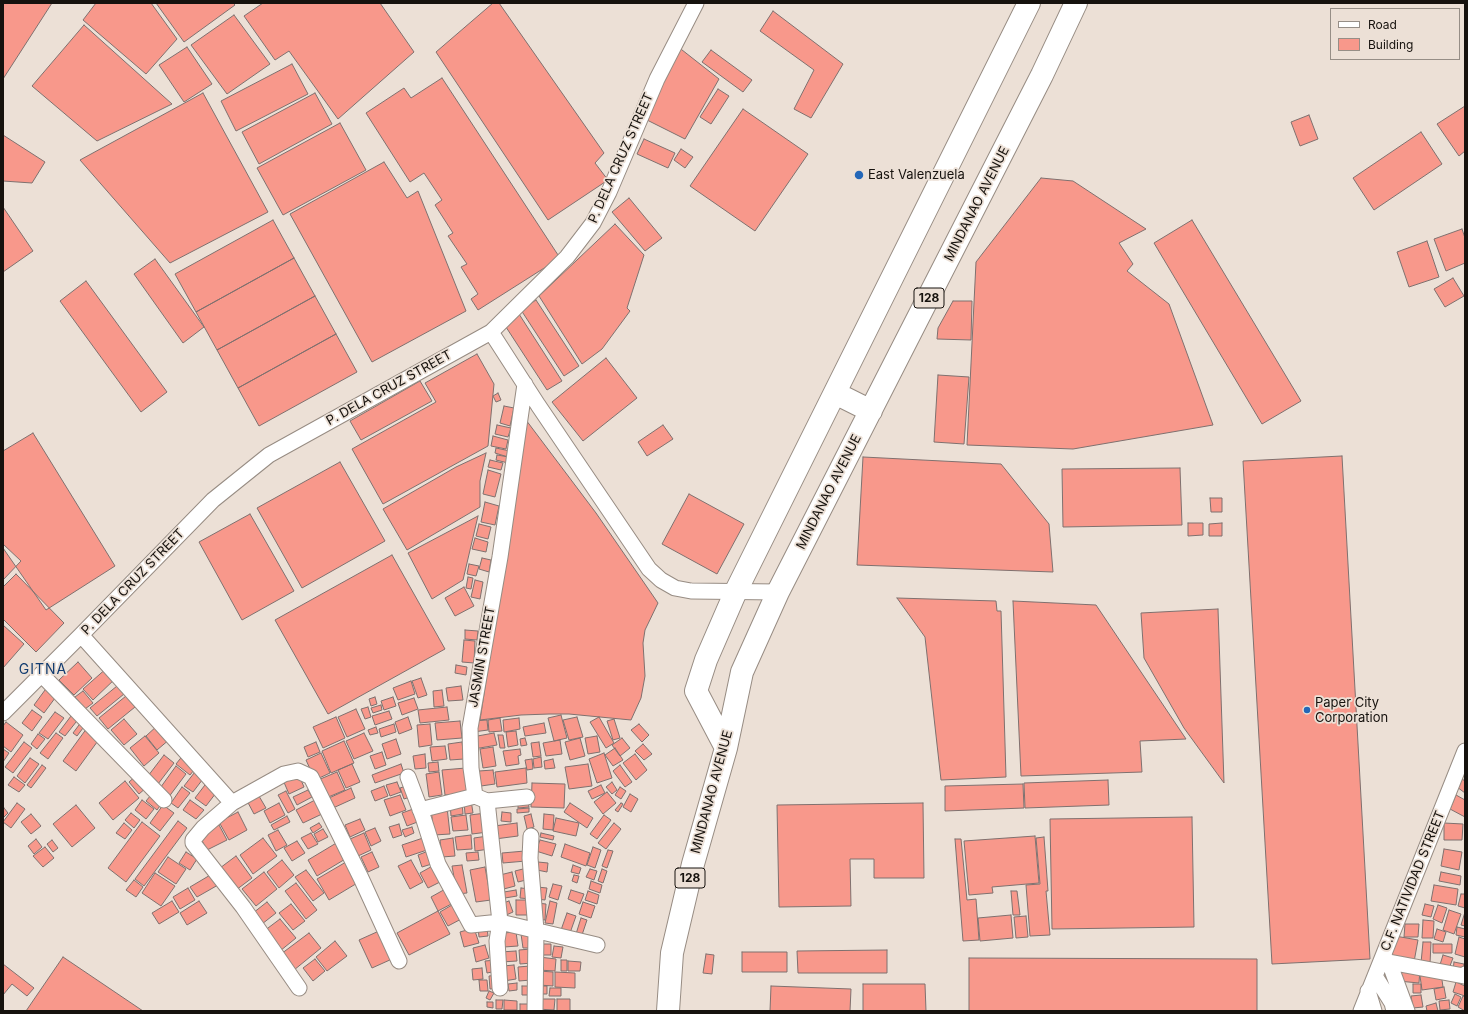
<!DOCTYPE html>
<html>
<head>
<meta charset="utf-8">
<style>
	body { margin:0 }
	#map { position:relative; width:1468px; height:1014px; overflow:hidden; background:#ece0d6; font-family:Inter,sans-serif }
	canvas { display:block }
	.frame { position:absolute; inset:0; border:4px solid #16120e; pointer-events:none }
	.legend { position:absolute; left:1330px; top:8px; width:130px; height:52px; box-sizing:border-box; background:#ece0d6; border:1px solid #968e86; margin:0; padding:5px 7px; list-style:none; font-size:12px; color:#16120e }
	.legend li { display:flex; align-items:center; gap:8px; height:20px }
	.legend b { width:20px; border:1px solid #968e86 }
</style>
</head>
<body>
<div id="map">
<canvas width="1468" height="1014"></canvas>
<div class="frame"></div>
<ul class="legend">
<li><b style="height:5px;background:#fff"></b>Road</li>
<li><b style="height:11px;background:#f8988b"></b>Building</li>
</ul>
</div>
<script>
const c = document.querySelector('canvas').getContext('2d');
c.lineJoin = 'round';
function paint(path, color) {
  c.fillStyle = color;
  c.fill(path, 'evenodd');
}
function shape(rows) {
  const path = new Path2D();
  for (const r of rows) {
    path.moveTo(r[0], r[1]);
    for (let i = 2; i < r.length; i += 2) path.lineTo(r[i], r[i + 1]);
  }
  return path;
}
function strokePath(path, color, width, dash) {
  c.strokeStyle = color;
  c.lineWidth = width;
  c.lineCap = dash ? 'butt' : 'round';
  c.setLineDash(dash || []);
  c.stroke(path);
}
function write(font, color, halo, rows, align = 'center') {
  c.font = font + ' Inter,sans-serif';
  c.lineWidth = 3.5;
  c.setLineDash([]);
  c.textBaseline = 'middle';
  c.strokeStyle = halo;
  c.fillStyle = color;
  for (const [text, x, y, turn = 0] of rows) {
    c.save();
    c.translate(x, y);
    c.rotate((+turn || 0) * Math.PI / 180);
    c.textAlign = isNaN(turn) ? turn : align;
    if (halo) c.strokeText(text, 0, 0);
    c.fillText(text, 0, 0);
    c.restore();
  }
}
const building = shape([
	[3,3,52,3,3,79,3,3],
	[96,3,151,3,177,39,146,74,83,20,96,3],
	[156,3,233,3,235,5,184,42,156,3],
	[263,3,380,3,414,52,338,119,289,51,275,60,244,16,263,3],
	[493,3,499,3,604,153,595,163,608,180,548,220,436,52,493,3],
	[773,11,843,64,811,118,794,109,814,70,760,31,773,11],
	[234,15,270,64,227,94,191,45,234,15],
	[84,25,172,104,97,141,32,86,84,25],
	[677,46,719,79,685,139,645,119,677,46],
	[187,47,212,84,184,102,159,65,187,47],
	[711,50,752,80,743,92,702,62,711,50],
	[292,64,308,94,236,131,221,101,292,64],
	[442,78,560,258,478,310,471,299,478,294,461,267,467,264,448,236,453,233,435,205,442,200,424,173,410,182,366,113,404,88,411,98,442,78],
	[718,89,729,96,711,124,700,117,718,89],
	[203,93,268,212,170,263,80,160,203,93],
	[315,93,332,124,259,164,242,132,315,93],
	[1465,106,1465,151,1459,156,1437,124,1465,106],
	[743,109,808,154,755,231,690,186,743,109],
	[1309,115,1318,139,1300,146,1291,122,1309,115],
	[340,123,366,170,283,215,257,168,340,123],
	[1421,132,1442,164,1374,210,1353,178,1421,132],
	[3,135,45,162,32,183,3,181,3,135],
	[644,139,675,153,668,168,637,154,644,139],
	[681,149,693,157,685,168,674,160,681,149],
	[384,162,407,198,418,191,466,311,372,362,290,214,384,162],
	[1041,178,1073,181,1146,229,1119,243,1133,264,1127,271,1169,304,1213,425,1073,449,967,445,976,262,1041,178],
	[629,198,662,238,645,251,612,212,629,198],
	[3,207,33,251,3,272,3,207],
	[273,220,294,258,196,312,175,274,273,220],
	[1192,220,1301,401,1262,424,1154,243,1192,220],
	[615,224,644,255,627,308,630,311,602,349,582,364,539,296,615,224],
	[1462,229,1465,238,1465,263,1446,271,1434,239,1462,229],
	[1427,241,1439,277,1409,287,1397,252,1427,241],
	[294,258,315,296,217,350,196,312,294,258],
	[155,259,204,327,183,343,134,274,155,259],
	[1453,278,1464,296,1445,307,1434,289,1453,278],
	[86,281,167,392,141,412,60,301,86,281],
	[315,296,336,334,238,388,217,350,315,296],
	[536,300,579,366,564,376,521,310,536,300],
	[953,301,972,301,971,340,937,339,938,328,953,301],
	[519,314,562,381,547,390,504,324,519,314],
	[336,334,357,372,259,426,238,388,336,334],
	[477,354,494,384,488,446,383,504,352,449,436,402,425,383,477,354],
	[606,358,637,398,583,441,552,402,606,358],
	[938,375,969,377,964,444,934,442,938,375],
	[420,381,432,401,361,440,350,421,420,381],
	[498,393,501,400,496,402,493,396,498,393],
	[504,406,514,408,510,426,500,423,504,406],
	[526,420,596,513,658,603,645,630,643,643,645,676,641,698,631,720,569,714,549,714,521,715,480,720,526,420],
	[497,425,511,428,508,437,495,434,497,425],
	[663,425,673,439,647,456,638,442,663,425],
	[33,433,115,566,46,610,3,548,3,451,33,433],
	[493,436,508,440,506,449,491,446,493,436],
	[496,448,510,451,508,457,495,453,496,448],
	[486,453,480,481,480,507,407,550,383,509,456,467,486,453],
	[497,455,509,457,508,463,496,460,497,455],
	[1342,456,1370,959,1272,964,1243,461,1342,456],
	[863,457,1001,464,1049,524,1053,572,857,565,863,457],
	[490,460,503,463,501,470,488,467,490,460],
	[340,462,385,541,302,588,257,508,340,462],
	[1180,468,1182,525,1063,527,1062,469,1180,468],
	[488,470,501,474,495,497,483,494,488,470],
	[689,494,744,524,717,574,662,544,689,494],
	[1210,498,1222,498,1222,512,1211,512,1210,498],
	[485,502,499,506,495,525,481,522,485,502],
	[250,514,294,591,242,620,199,542,250,514],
	[478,516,463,580,432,599,408,553,478,516],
	[1188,523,1203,523,1203,535,1188,536,1188,523],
	[1222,523,1222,536,1209,536,1209,524,1222,523],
	[479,524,491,527,488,539,476,536,479,524],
	[475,538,488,542,486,552,472,549,475,538],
	[3,544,21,561,3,580,3,544],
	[392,555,445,649,328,714,275,620,392,555],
	[482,558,491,560,489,572,479,569,482,558],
	[469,564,479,566,476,576,467,574,469,564],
	[16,574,64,623,36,652,3,619,3,587,16,574],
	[468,577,473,578,471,589,466,588,468,577],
	[475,580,483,582,480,599,471,597,475,580],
	[464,587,474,606,455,616,445,598,464,587],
	[897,598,996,601,997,611,1001,611,1006,777,941,780,925,637,897,598],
	[1013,601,1096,605,1186,739,1140,741,1142,772,1021,776,1013,601],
	[1218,609,1224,783,1184,728,1144,658,1141,613,1218,609],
	[3,625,24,644,3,668,3,625],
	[465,630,478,631,477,640,465,639,465,630],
	[464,640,475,641,474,663,462,662,464,640],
	[78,662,92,678,74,695,59,680,78,662],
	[456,665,467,667,466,675,455,673,456,665],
	[108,667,117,677,93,700,83,689,108,667],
	[421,678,427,695,418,698,412,681,421,678],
	[411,681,415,694,398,700,393,688,411,681],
	[48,686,58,694,44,713,34,705,48,686],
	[117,686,124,694,97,716,90,708,117,686],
	[461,686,463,700,448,701,446,688,461,686],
	[442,690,444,706,434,707,433,691,442,690],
	[83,691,93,703,85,709,75,697,83,691],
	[126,696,135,707,108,729,99,718,126,696],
	[375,697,377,704,371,706,369,699,375,697],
	[393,697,396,706,384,710,381,701,393,697],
	[414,698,418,709,402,715,398,703,414,698],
	[381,705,382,710,373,713,371,708,381,705],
	[368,707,371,717,365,719,361,709,368,707],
	[447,707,449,720,420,723,418,710,447,707],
	[356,709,365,729,347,737,338,717,356,709],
	[32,710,42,717,32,731,22,723,32,710],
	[389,711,392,719,375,725,372,716,389,711],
	[55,712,64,718,48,739,39,733,55,712],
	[74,712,80,717,65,736,59,732,74,712],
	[561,715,567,738,554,741,548,718,561,715],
	[336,717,345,738,323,748,313,727,336,717],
	[408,717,412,729,399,734,395,722,408,717],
	[577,717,583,737,569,740,563,720,577,717],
	[599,717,614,743,606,748,590,722,599,717],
	[500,718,502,731,489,732,488,720,500,718],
	[519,718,520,729,504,732,503,720,519,718],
	[124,719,137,734,124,745,111,730,124,719],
	[614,719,620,738,613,740,607,721,614,719],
	[487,720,488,730,473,732,472,721,487,720],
	[82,721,86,724,77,736,73,733,82,721],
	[460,721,462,738,437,740,435,723,460,721],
	[6,722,23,735,11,752,3,746,3,726,6,722],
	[544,723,546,733,525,736,523,727,544,723],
	[394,724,396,732,381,737,379,729,394,724],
	[430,724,432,745,419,747,417,725,430,724],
	[639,724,649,735,642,742,631,730,639,724],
	[158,725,170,739,157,750,146,736,158,725],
	[376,727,378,733,370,735,368,730,376,727],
	[87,728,100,738,76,771,63,761,87,728],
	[516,731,518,745,508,747,506,732,516,731],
	[56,733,63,738,48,759,40,753,56,733],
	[364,733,373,751,354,759,346,741,364,733],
	[494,733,497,745,474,749,472,737,494,733],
	[38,734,45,739,37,749,31,744,38,734],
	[498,735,503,735,505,748,500,748,498,735],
	[145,736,159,753,144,766,130,748,145,736],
	[597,736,600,752,588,754,585,738,597,736],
	[525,738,527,745,521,746,520,739,525,738],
	[580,738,585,756,570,760,565,742,580,738],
	[622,738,630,748,620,756,612,745,622,738],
	[396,739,401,754,387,759,382,744,396,739],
	[560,740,562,754,546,756,543,743,560,740],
	[344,741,354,763,331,773,322,751,344,741],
	[24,742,32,748,13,773,5,767,24,742],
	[316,742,320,752,308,757,304,747,316,742],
	[462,742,464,759,450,760,448,744,462,742],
	[539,742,541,756,533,757,531,743,539,742],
	[643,744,652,754,644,760,635,751,643,744],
	[445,746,447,759,432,761,430,747,445,746],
	[493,747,496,766,483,768,480,749,493,747],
	[615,748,623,760,613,766,605,755,615,748],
	[3,749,9,753,3,762,3,749],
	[520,749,521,755,518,756,519,764,506,766,503,751,520,749],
	[382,752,386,765,375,769,370,756,382,752],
	[321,753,330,773,315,780,306,760,321,753],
	[604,753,612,778,597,783,589,759,604,753],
	[184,754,198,765,190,775,176,764,184,754],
	[425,754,426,768,415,769,413,756,425,754],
	[635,754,647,770,636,780,623,763,635,754],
	[164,755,174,763,158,784,148,776,164,755],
	[541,757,542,767,534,768,533,759,541,757],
	[30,758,39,764,25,783,17,776,30,758],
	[532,759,533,769,527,770,525,760,532,759],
	[553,759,555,768,545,769,544,761,553,759],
	[438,762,439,771,429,772,428,763,438,762],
	[352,764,360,782,346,788,338,770,352,764],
	[401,764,404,773,375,783,372,775,401,764],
	[588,764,592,786,569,789,565,767,588,764],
	[42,765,46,768,31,788,27,785,42,765],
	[620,765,632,782,625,787,613,771,620,765],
	[176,766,186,774,168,798,158,791,176,766],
	[198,768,206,775,193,792,184,786,198,768],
	[466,768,469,793,445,795,442,770,466,768],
	[526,768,527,783,497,787,495,772,526,768],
	[493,770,495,784,481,786,479,771,493,770],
	[337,772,345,790,326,798,318,780,337,772],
	[439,772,442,795,429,797,426,774,439,772],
	[298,773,304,787,289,794,283,780,298,773],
	[137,775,147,787,139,794,129,782,137,775],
	[14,777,25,785,19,792,8,785,14,777],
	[1462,779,1465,781,1465,793,1457,787,1462,779],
	[1108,780,1109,805,1025,808,1024,783,1108,780],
	[125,781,139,798,113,820,99,803,125,781],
	[208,781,219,789,206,806,195,798,208,781],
	[397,782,401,792,390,796,386,785,397,782],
	[612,782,617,790,612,794,606,787,612,782],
	[532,783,565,784,564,808,531,807,532,783],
	[1023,784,1024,808,945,811,945,786,1023,784],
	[409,785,413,796,404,799,400,788,409,785],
	[601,785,605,793,592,799,588,791,601,785],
	[384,786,388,796,375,801,371,791,384,786],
	[182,787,190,793,178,808,171,803,182,787],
	[620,787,626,791,621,799,615,795,620,787],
	[351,788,355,798,333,808,329,798,351,788],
	[308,790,312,797,297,805,293,797,308,790],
	[256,791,266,808,254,814,245,797,256,791],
	[286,791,295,809,288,813,278,795,286,791],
	[607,792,616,803,603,814,594,802,607,792],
	[630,794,638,799,631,812,623,807,630,794],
	[151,795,162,803,157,810,146,801,151,795],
	[400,795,406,810,390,816,384,800,400,795],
	[1456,795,1465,800,1465,817,1450,809,1456,795],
	[142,800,154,809,146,819,135,810,142,800],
	[190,800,204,810,196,819,183,810,190,800],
	[315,800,322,814,303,823,296,810,315,800],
	[471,800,473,813,465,814,464,801,471,800],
	[462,802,463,814,451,816,450,803,462,802],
	[17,803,25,809,11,828,3,822,17,803],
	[279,803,285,815,270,823,264,811,279,803],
	[528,803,529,807,518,808,518,804,528,803],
	[570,803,593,818,587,828,564,812,570,803],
	[621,803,623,804,618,812,615,810,621,803],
	[923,803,924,878,874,878,874,859,850,859,851,906,779,907,777,805,923,803],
	[76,805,95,828,72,847,53,824,76,805],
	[163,805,174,813,160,831,150,823,163,805],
	[447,807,450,834,434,835,431,809,447,807],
	[4,808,8,813,3,818,3,809,4,808],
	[416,808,420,821,407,826,402,813,416,808],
	[529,808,529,812,517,813,517,809,529,808],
	[238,812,247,830,229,840,219,822,238,812],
	[502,812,511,813,511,822,501,821,502,812],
	[131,813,140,820,134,828,125,820,131,813],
	[486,813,488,832,472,834,470,815,486,813],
	[31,814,41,826,31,834,21,822,31,814],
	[531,814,534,827,527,829,524,816,531,814],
	[544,814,554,815,553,830,543,829,544,814],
	[466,815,468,830,453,831,451,817,466,815],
	[604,815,611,820,597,839,590,834,604,815],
	[287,816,290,822,274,830,271,825,287,816],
	[1192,817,1194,927,1052,929,1050,819,1192,817],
	[556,818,579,823,576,836,553,831,556,818],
	[360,819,365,830,350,837,345,825,360,819],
	[178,821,187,828,144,886,135,879,178,821],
	[142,822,160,836,126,882,108,868,142,822],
	[124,823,132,830,125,839,116,833,124,823],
	[319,823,322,827,313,833,310,828,319,823],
	[517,823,518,836,495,839,494,826,517,823],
	[614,823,621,829,606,849,598,843,614,823],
	[1444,823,1463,824,1462,840,1444,840,1444,823],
	[399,824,402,835,393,838,389,827,399,824],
	[219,825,227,840,207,850,199,835,219,825],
	[412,827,414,833,405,837,402,830,412,827],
	[375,828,381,841,371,846,365,832,375,828],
	[323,829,328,837,318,842,314,834,323,829],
	[278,830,287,845,276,851,268,835,278,830],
	[311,833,318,844,308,849,301,838,311,833],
	[364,833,371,850,358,856,350,839,364,833],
	[541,833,554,836,553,840,540,837,541,833],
	[471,835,472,849,457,850,455,837,471,835],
	[488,836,490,849,475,851,474,838,488,836],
	[1035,836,1039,883,992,887,993,893,969,895,964,841,1035,836],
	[426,837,430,849,406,857,402,845,426,837],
	[1044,837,1048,891,1046,891,1050,935,1030,936,1026,885,1040,884,1036,838,1044,837],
	[263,838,277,856,253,874,240,855,263,838],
	[453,838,455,856,442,857,440,840,453,838],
	[36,839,42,847,34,854,28,846,36,839],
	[955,839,961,839,967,900,976,899,979,940,963,941,955,839],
	[52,840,58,848,53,852,47,844,52,840],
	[540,840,556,844,552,856,536,851,540,840],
	[297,841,305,853,292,861,284,848,297,841],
	[338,842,347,858,317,876,308,860,338,842],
	[565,844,590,853,586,866,561,857,565,844],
	[45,847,54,858,43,867,33,856,45,847],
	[593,847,601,850,595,868,587,865,593,847],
	[1444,849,1462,852,1459,870,1441,866,1444,849],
	[431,850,435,863,422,867,418,855,431,850],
	[608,850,613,851,607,868,602,866,608,850],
	[525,851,526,861,503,863,502,853,525,851],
	[186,852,197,859,190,870,179,863,186,852],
	[372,852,379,867,368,872,361,857,372,852],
	[478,852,479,860,467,861,466,853,478,852],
	[236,856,252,878,236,890,220,868,236,856],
	[168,857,186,869,176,884,158,872,168,857],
	[282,860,294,875,279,888,267,872,282,860],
	[411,860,423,882,410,889,398,866,411,860],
	[346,862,359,882,329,900,317,879,346,862],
	[538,862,548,863,547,872,537,870,538,862],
	[436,864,444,880,428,888,420,873,436,864],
	[462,865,467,893,457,894,452,866,462,865],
	[573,865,581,868,579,874,571,872,573,865],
	[485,867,491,900,476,902,470,870,485,867],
	[527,868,530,879,518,882,515,871,527,868],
	[590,869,597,871,594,880,586,877,590,869],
	[602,869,607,871,603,883,598,881,602,869],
	[306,870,324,893,313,901,295,877,306,870],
	[264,872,277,889,256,906,242,889,264,872],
	[512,872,515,886,500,890,496,876,512,872],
	[1441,872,1461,876,1460,885,1439,881,1441,872],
	[155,873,175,886,161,906,142,893,155,873],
	[212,874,218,885,197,897,190,887,212,874],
	[574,875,579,876,577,883,572,881,574,875],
	[134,880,143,887,136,897,126,890,134,880],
	[591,881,602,885,600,893,589,889,591,881],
	[296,883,317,910,306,919,285,891,296,883],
	[553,884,562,886,558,900,549,897,553,884],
	[1434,885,1458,889,1456,905,1431,901,1434,885],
	[449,887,457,901,438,911,431,897,449,887],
	[537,887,547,888,545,900,536,899,537,887],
	[188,888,195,900,180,909,173,897,188,888],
	[521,888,531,889,531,899,520,898,521,888],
	[516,890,517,896,499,899,498,893,516,890],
	[571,890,584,894,580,904,568,899,571,890],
	[588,891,599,895,597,904,585,900,588,891],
	[1011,891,1017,891,1020,915,1013,915,1011,891],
	[1461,894,1465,894,1465,908,1458,906,1461,894],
	[516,900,531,900,531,915,516,915,516,900],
	[172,901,179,912,159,924,152,913,172,901],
	[199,901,207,913,187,925,180,913,199,901],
	[509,901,513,912,504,916,500,904,509,901],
	[550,901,557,903,553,924,545,923,550,901],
	[267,902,276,913,262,924,253,913,267,902],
	[457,902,465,917,448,926,440,912,457,902],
	[583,902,595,906,591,918,579,914,583,902],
	[537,903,546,904,545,920,535,919,537,903],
	[291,904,305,921,293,930,279,913,291,904],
	[1425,904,1434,906,1431,917,1422,915,1425,904],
	[1438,905,1447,908,1442,923,1433,919,1438,905],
	[1449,910,1461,914,1454,934,1443,930,1449,910],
	[438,911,450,934,409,955,397,933,438,911],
	[1465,912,1465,926,1461,925,1465,912],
	[567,913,576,916,570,933,561,930,567,913],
	[1011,915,1013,938,980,941,978,918,1011,915],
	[1026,916,1028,937,1016,938,1014,917,1026,916],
	[581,918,587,920,582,935,576,934,581,918],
	[280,919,296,938,280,951,264,931,280,919],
	[1423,920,1434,921,1433,938,1422,938,1423,920],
	[1405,924,1419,924,1418,937,1404,937,1405,924],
	[487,927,488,936,479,937,478,928,487,927],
	[1457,927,1465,929,1465,937,1456,935,1457,927],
	[474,928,479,943,464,947,460,932,474,928],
	[1437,929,1446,932,1443,942,1434,939,1437,929],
	[379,931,392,959,372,968,359,940,379,931],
	[516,932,518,946,504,947,503,933,516,932],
	[309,933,321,948,294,970,281,954,309,933],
	[531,933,533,948,523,948,521,934,531,933],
	[1395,936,1418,940,1414,962,1391,957,1395,936],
	[1459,937,1465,939,1465,957,1455,954,1459,937],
	[335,941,347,956,327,971,316,957,335,941],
	[1423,942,1431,942,1430,964,1421,963,1423,942],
	[538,944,551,944,551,955,538,955,538,944],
	[1433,944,1452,944,1452,953,1433,953,1433,944],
	[485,945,489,958,476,962,473,948,485,945],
	[554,946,563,947,561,958,552,957,554,946],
	[531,949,532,963,520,964,519,950,531,949],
	[887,950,887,973,798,973,797,951,887,950],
	[516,951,517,961,501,962,500,952,516,951],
	[742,952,787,952,787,972,742,972,742,952],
	[706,954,714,955,712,974,703,973,706,954],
	[1443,955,1453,958,1448,971,1439,968,1443,955],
	[63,957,143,1011,26,1011,63,957],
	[539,957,556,959,555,971,538,970,539,957],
	[969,958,1257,959,1257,1011,969,1011,969,958],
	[315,959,325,971,313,981,303,968,315,959],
	[496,960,497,971,487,973,485,961,496,960],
	[561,960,567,960,567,971,561,971,561,960],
	[568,961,581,962,580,971,568,971,568,961],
	[1454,962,1464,964,1463,972,1453,970,1454,962],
	[3,964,34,988,27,996,12,984,3,995,3,964],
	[514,965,516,979,504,981,503,966,514,965],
	[530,966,531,980,519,981,518,967,530,966],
	[482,968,483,979,473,980,472,969,482,968],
	[1397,968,1420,969,1419,983,1398,981,1397,968],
	[539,971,553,972,553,986,539,985,539,971],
	[555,972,575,973,575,988,555,987,555,972],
	[1441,973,1443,987,1422,990,1420,976,1441,973],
	[498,975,499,988,490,989,489,976,498,975],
	[479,980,487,980,488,991,480,991,479,980],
	[1456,982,1465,986,1465,996,1453,992,1456,982],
	[517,983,517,990,509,991,508,984,517,983],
	[863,984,925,984,926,1011,863,1011,863,984],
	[1413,984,1421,984,1421,993,1413,993,1413,984],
	[522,986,531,986,531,995,522,995,522,986],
	[538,986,547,986,547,994,538,994,538,986],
	[771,986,851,989,850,1011,770,1011,771,986],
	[1444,987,1446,998,1436,1000,1434,989,1444,987],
	[550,988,561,988,561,996,549,996,550,988],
	[489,991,494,993,490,1000,486,998,489,991],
	[1455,994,1461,997,1457,1006,1451,1003,1455,994],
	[1421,995,1423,1007,1413,1008,1411,996,1421,995],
	[1463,996,1465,997,1465,1011,1458,1007,1463,996],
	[538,999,555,999,554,1010,537,1009,538,999],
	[557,999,570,999,570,1011,557,1011,557,999],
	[496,1000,503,1000,502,1009,496,1009,496,1000],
	[504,1000,517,1001,517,1010,504,1010,504,1000],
	[1449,1000,1450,1009,1440,1010,1439,1001,1449,1000],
	[487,1002,493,1002,493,1008,487,1007,487,1002],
	[1436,1003,1438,1011,1427,1011,1426,1006,1436,1003],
	[520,1004,528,1004,528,1011,520,1011,520,1004]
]);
paint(building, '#f8988b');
strokePath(building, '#7f706e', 1);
const street = shape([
	[491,332,538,405,649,569,661,580,675,588,691,591,778,592],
	[81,635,232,803],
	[41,674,164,800],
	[3,713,81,635,213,500,269,455,491,332,567,257,593,223,609,192,657,79,696,3],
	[408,777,423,817,438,864,471,925,500,922,597,945],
	[475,796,471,768,470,728,500,557,525,384],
	[475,796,487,801,500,922,497,941,500,988],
	[487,801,527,797],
	[420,810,475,796],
	[531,836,530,858,536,930,535,1011],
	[1383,957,1389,962,1464,976,1465,974],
	[1389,962,1407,1011],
	[1375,976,1392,1003,1394,1011],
	[299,988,243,907,193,843,193,840,203,828,232,803,284,774,298,771,311,777,361,878,399,961],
	[1368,991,1374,1011],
	[1361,1011,1465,751]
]);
const primary = shape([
	[835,393,871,411],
	[726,748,696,691,706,660,736,591,1029,3],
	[668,1011,672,953,693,864,726,748,742,672,778,592,1042,75,1076,3]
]);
strokePath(street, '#978c83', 17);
strokePath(primary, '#978c83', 24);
strokePath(street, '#fff', 15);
strokePath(primary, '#fff', 22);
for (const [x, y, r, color] of [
	[859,175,5,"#2467b8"],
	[1307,710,4,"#2467b8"]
]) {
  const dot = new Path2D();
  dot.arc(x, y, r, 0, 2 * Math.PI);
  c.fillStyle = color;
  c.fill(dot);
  strokePath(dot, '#ece0d6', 1.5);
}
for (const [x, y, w] of [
	[929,298,30],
	[690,878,30]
]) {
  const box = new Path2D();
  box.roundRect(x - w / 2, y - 10, w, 20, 3);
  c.fillStyle = '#ece0d6';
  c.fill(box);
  strokePath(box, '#16120e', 1);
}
write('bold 12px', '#16120e', null, [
	["128",929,298],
	["128",690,878]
]);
write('13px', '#16120e', '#ece0d6', [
	["P. DELA CRUZ STREET",621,158,-66],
	["MINDANAO AVENUE",977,204,-63],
	["P. DELA CRUZ STREET",389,388,-29],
	["MINDANAO AVENUE",829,492,-63],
	["P. DELA CRUZ STREET",133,582,-46],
	["JASMIN STREET",482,657,-80],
	["MINDANAO AVENUE",712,792,-75],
	["C.F. NATIVIDAD STREET",1413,881,-68]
]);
write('13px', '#16120e', '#ece0d6', [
	["East Valenzuela",868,175],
	["Paper City",1315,703],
	["Corporation",1315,718]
], 'left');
c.letterSpacing = '1px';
write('14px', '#123c70', '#ece0d6', [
	["GITNA",43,670]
]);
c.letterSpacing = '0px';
</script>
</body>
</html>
